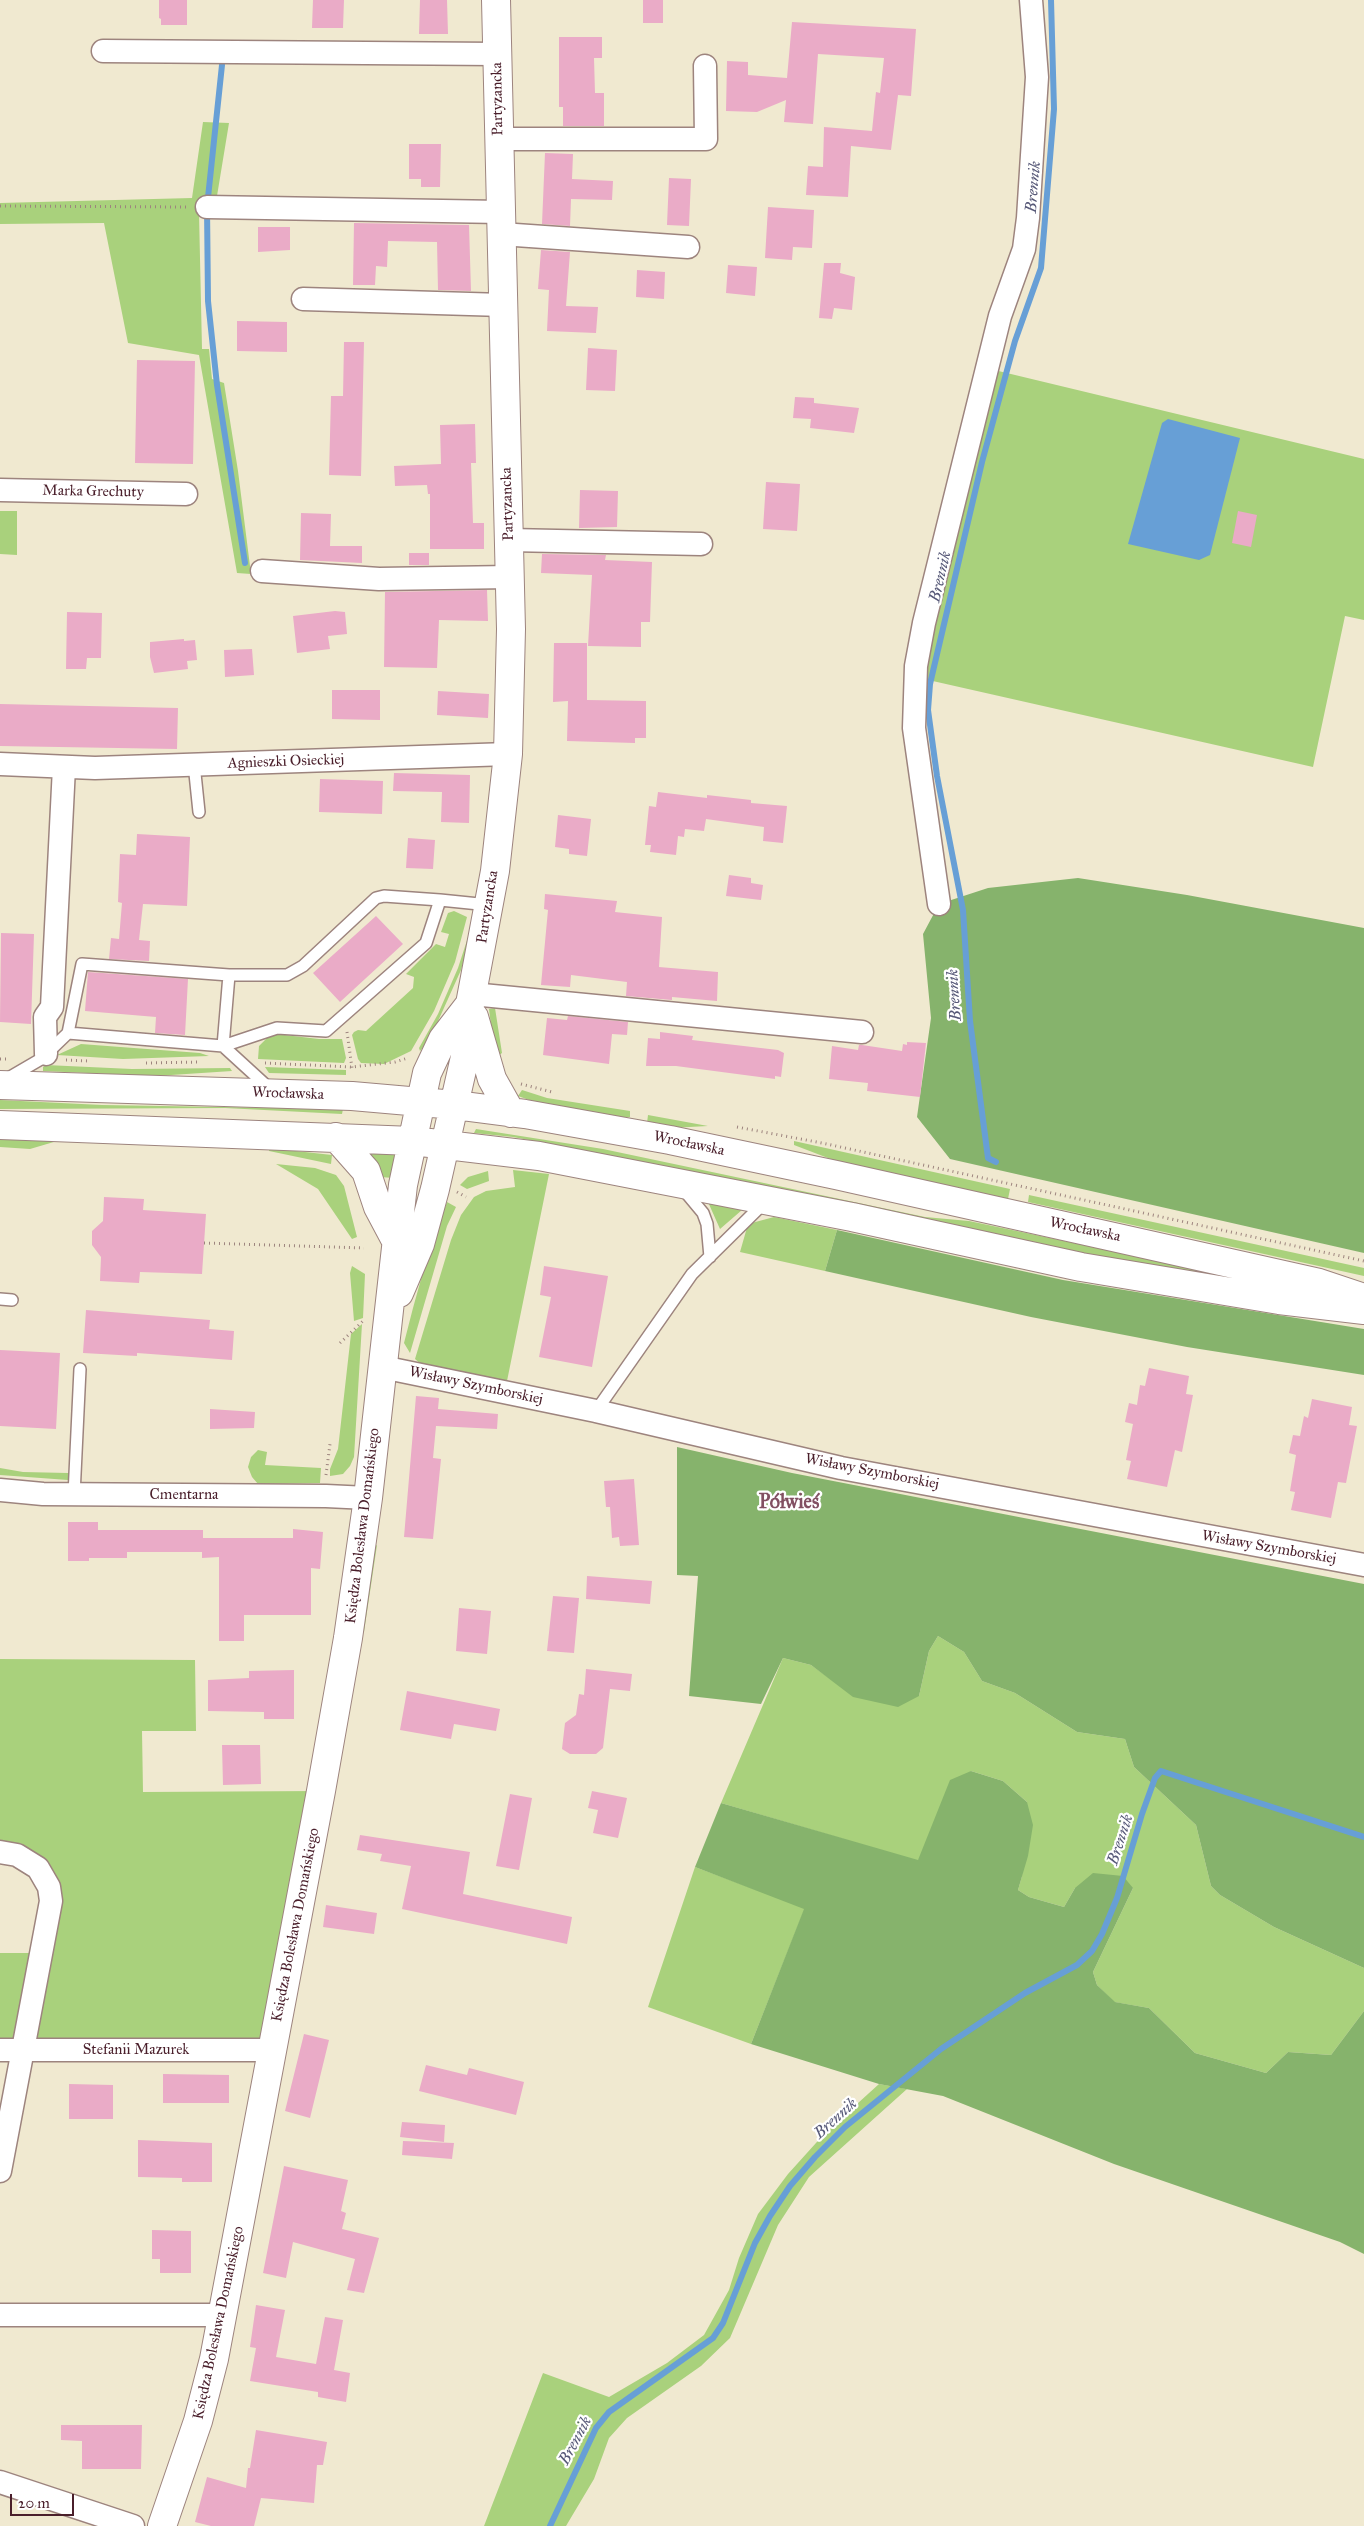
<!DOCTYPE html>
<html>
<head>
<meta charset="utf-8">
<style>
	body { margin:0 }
	#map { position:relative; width:1364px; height:2526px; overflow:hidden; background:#f0e9d0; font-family:"IM FELL Great Primer",serif }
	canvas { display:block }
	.scale { position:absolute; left:10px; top:2494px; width:64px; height:22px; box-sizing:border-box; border:2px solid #4a1f2b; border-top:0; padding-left:6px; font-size:15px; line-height:18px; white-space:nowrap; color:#4a1f2b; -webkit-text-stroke:4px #fff; paint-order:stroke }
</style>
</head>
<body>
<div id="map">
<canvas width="1364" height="2526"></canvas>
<div class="scale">20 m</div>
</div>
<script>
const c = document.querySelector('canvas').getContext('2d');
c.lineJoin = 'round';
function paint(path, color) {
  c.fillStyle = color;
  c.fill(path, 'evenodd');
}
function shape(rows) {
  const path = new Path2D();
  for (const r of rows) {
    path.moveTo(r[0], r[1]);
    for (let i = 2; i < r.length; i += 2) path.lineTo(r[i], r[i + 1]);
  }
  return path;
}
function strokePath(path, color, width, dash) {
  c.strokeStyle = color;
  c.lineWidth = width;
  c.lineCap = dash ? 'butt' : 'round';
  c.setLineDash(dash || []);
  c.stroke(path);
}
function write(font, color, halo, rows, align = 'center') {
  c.font = font + ' "IM FELL Great Primer",serif';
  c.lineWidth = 4.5;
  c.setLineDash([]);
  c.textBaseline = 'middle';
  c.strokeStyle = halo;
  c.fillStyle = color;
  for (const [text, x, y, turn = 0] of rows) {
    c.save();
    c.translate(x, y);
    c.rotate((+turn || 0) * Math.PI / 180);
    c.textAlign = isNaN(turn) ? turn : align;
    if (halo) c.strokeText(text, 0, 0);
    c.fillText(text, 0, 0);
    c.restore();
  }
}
paint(shape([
	[203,122,229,123,216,202,199,213,202,349,209,349,212,379,224,383,238,471,251,574,237,573,199,355,128,343,104,223,0,224,0,203,192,198],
	[986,368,1364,459,1364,620,1345,616,1313,767,915,677],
	[0,511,17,511,17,555,0,554],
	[454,911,467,917,455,962,434,1011,411,1051,384,1064,361,1063,358,1059,352,1035,354,1032,358,1030,366,1031,413,988,414,977,406,974,436,944,445,947,449,934,441,932,448,913],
	[472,925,472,932,461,970,430,1039,420,1051,419,1048,438,1014,458,968],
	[495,1008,502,1053,495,1058,489,1009],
	[276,1034,319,1039,342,1039,346,1058,344,1063,258,1059,259,1046,268,1037],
	[81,1044,200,1053,209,1056,123,1059,57,1055],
	[46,1065,132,1069,230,1068,232,1071,156,1076,43,1071,43,1067],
	[265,1067,346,1070,346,1075,269,1073],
	[522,1090,547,1098,630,1111,630,1117,622,1118,532,1101,518,1096],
	[0,1100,102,1105,343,1109,342,1114,225,1108,0,1109],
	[648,1115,708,1126,670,1128,647,1123],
	[476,1129,603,1149,925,1217,969,1221,1255,1281,1255,1284,1137,1266,665,1166,513,1137,474,1133],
	[0,1138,64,1139,30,1149,0,1147],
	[794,1141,1010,1189,1008,1199,841,1163,794,1145],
	[269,1148,332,1155,331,1164,269,1151],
	[365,1152,396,1154,395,1178,379,1177],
	[276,1164,315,1168,336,1175,344,1186,357,1237,352,1239,318,1189],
	[513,1170,549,1174,507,1381,422,1365,415,1359,451,1240,461,1215,474,1197,486,1191,515,1187],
	[488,1171,489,1181,467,1189,460,1185,468,1177],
	[1029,1195,1364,1268,1364,1276,1028,1202],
	[447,1202,456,1207,447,1226,410,1353,404,1343,413,1308,431,1243],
	[708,1202,742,1210,720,1229],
	[774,1217,837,1230,825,1271,740,1252,748,1224],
	[352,1266,365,1274,363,1318,354,1321,350,1273],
	[362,1324,354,1457,350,1466,343,1474,330,1476,330,1469,338,1449,351,1334],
	[258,1450,267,1452,265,1465,321,1468,320,1483,258,1484,252,1477,248,1467,251,1457],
	[0,1468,23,1472,68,1473,68,1480,0,1475],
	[377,1545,364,1632,360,1632,374,1547],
	[938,1636,964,1652,982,1681,1015,1693,1077,1732,1125,1739,1134,1767,1196,1825,1211,1886,1220,1895,1274,1927,1364,1968,1364,2011,1331,2055,1288,2052,1266,2073,1195,2053,1149,2008,1114,2002,1097,1985,1093,1972,1133,1888,1075,1888,1064,1907,1029,1897,1018,1890,1022,1876,1027,1802,1003,1781,971,1771,918,1861,721,1803,783,1658,811,1665,829,1678,919,1696,929,1651],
	[0,1659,195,1660,196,1731,142,1731,143,1792,321,1791,272,2050,0,2050,0,1953,42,1953,49,1887,0,1852],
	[695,1867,805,1908,751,2044,648,2007],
	[879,2084,907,2089,809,2177,778,2225,730,2338,701,2366,627,2418,609,2438,594,2479,566,2526,484,2526,543,2373,609,2397,667,2363,704,2335,729,2290,739,2258,758,2214,788,2174,825,2133]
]), '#a9d17c');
paint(shape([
	[1078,878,1187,895,1364,928,1364,1253,950,1159,917,1117,931,1018,923,934,939,904,988,888],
	[837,1230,1063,1280,1364,1329,1364,1375,1187,1347,1031,1317,825,1271],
	[677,1447,792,1473,1364,1584,1364,1968,1274,1927,1220,1895,1211,1886,1196,1825,1134,1767,1125,1739,1077,1732,1015,1693,982,1681,964,1652,938,1636,929,1651,919,1696,898,1707,853,1697,811,1665,783,1658,761,1704,689,1696,698,1576,677,1575],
	[971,1771,1003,1781,1027,1802,1033,1825,1028,1856,1018,1890,1029,1897,1064,1907,1075,1888,1093,1873,1123,1876,1133,1888,1093,1972,1097,1985,1115,2002,1149,2008,1195,2053,1266,2073,1288,2052,1331,2055,1364,2011,1364,2254,1340,2242,1114,2164,943,2096,879,2084,751,2044,804,1909,695,1867,721,1803,918,1860,950,1780]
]), '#86b36c');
paint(shape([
	[1168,419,1240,438,1210,555,1199,560,1128,544,1162,423]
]), '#679fd6');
strokePath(shape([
	[222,65,207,207,208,301,217,385,245,563],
	[996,1162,988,1158,970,1021,963,910,937,776,928,710,930,684,982,462,1015,341,1041,268,1054,109,1051,0],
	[550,2526,596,2428,609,2412,713,2338,723,2323,755,2243,770,2216,790,2186,815,2157,845,2127,941,2049,1025,1993,1077,1965,1092,1951,1102,1934,1117,1898,1142,1814,1155,1778,1161,1771,1364,1837]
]), '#679fd6', 6);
paint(shape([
	[159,0,187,0,187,25,161,25,161,19,159,18],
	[313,0,344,0,343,28,312,28],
	[420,0,447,0,448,34,419,34],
	[643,0,663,0,663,23,643,23],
	[792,22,916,29,911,96,898,95,891,150,851,146,848,197,806,195,808,166,823,167,824,127,872,131,876,92,880,93,884,58,818,54,813,124,784,122,786,100,757,112,726,111,727,61,748,62,748,75,787,78],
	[559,37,602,37,602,58,594,58,595,93,604,93,604,126,563,126,563,107,559,107],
	[409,144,441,144,440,187,421,187,421,179,409,179],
	[545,153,573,154,572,179,613,181,612,200,571,199,570,226,542,224],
	[669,178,691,179,689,226,667,225],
	[768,207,814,210,812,248,793,247,792,260,765,258],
	[354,223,469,225,471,291,438,290,437,242,388,241,387,267,376,266,375,285,353,285],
	[258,227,290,227,290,250,258,252],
	[541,250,570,252,566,306,598,307,596,333,547,331,549,290,538,289],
	[824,263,841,263,840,273,855,277,852,310,834,308,832,319,819,318],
	[728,265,757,267,755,296,726,293],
	[637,270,665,272,664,299,636,297],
	[237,321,287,322,287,352,237,351],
	[344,342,364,342,361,476,329,475,331,396,343,396],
	[588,348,617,350,615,391,586,390],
	[137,360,195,361,193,464,135,463],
	[795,397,814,398,814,403,859,408,854,433,810,428,811,419,793,418],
	[475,424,476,463,471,463,473,523,484,523,484,549,430,549,430,494,428,494,427,485,395,486,394,466,441,464,440,425],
	[766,482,800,484,797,531,763,529],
	[580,490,618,491,617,527,579,528],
	[1238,511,1257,515,1251,547,1232,543],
	[301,513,331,514,330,546,362,546,362,563,300,560],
	[409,553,429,553,429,565,409,565],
	[542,554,606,555,605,560,652,562,650,622,641,622,641,647,588,646,592,575,541,573],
	[487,590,488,621,439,620,437,668,384,667,385,592],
	[335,611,345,612,347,634,328,636,330,649,297,653,293,616],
	[67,612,102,613,101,658,87,658,86,669,66,669],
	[184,639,184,641,195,640,197,660,187,661,188,669,154,673,150,657,150,642],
	[554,643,587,643,587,700,646,701,646,738,635,738,635,743,567,741,568,701,553,702],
	[252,649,254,675,225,677,224,650],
	[332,690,380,690,380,720,332,719],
	[438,691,489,694,488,718,437,715],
	[0,704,178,708,177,749,0,746],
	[394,773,470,775,469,823,441,822,442,792,393,791],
	[320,779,383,781,382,814,319,812],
	[658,792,707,798,707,795,751,800,751,803,787,806,783,843,763,841,764,827,706,819,704,831,685,829,684,837,678,836,676,855,650,852,651,845,645,845,649,806,656,807],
	[558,815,591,819,587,856,569,854,569,849,555,847],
	[137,834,190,837,187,906,143,904,139,940,150,941,149,961,109,959,111,938,119,939,122,903,118,902,120,854,136,855],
	[408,838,435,840,433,869,406,868],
	[729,875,751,878,751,883,763,885,761,900,726,896],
	[545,894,617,901,615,912,662,917,659,967,718,972,717,1001,672,997,672,1000,626,996,627,982,571,975,570,987,541,985,548,910,544,909],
	[376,916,403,944,340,1002,313,973],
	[1,933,34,934,31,1024,0,1022],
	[88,972,188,979,185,1035,155,1033,156,1017,85,1011],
	[568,1016,628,1022,627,1035,612,1034,609,1064,543,1055,547,1018,567,1020],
	[660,1032,693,1036,692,1040,778,1050,784,1053,781,1077,775,1076,775,1079,676,1066,646,1066,648,1038,660,1039],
	[907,1042,926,1043,920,1097,867,1091,868,1083,829,1079,832,1046,858,1050,859,1045,862,1045,902,1051,903,1044,907,1045],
	[104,1197,144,1199,143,1210,206,1214,202,1274,140,1272,139,1283,100,1281,101,1257,92,1245,92,1231,103,1221],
	[544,1266,608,1276,592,1367,539,1357,551,1297,540,1295],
	[86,1310,210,1320,209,1329,234,1331,232,1360,137,1353,137,1356,83,1353],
	[0,1350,60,1353,56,1429,0,1426],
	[1149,1368,1189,1376,1186,1394,1193,1395,1182,1452,1175,1450,1167,1487,1127,1479,1131,1461,1126,1460,1133,1424,1125,1422,1129,1403,1137,1405,1140,1385,1145,1386],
	[416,1396,439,1398,438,1409,498,1414,497,1429,436,1426,433,1458,441,1459,433,1539,404,1537],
	[1312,1399,1352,1407,1349,1425,1357,1426,1346,1483,1338,1482,1331,1518,1291,1510,1295,1492,1290,1491,1296,1455,1289,1453,1293,1435,1300,1436,1304,1416,1308,1418],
	[210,1409,255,1412,254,1428,210,1429],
	[634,1479,639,1545,620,1546,619,1537,612,1538,610,1507,606,1507,604,1481],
	[68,1522,98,1522,98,1530,203,1530,203,1538,293,1538,293,1529,323,1532,320,1569,311,1568,311,1615,244,1615,244,1641,219,1641,219,1557,202,1558,202,1552,127,1552,127,1558,89,1558,89,1561,68,1561],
	[587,1576,652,1581,650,1604,586,1599],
	[553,1596,579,1598,574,1653,547,1651],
	[459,1608,491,1611,487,1654,456,1651],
	[586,1669,632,1674,630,1691,610,1689,603,1748,596,1754,570,1754,562,1749,565,1723,576,1715,579,1694,584,1695],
	[294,1670,294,1719,264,1719,264,1712,208,1711,208,1680,249,1678,249,1671],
	[407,1691,500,1709,496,1731,454,1724,451,1739,400,1730],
	[222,1745,260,1745,261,1784,223,1785],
	[592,1791,627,1798,618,1838,593,1833,598,1810,588,1808],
	[510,1794,532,1798,519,1870,496,1866],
	[360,1835,470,1852,463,1894,572,1917,567,1944,402,1909,411,1866,380,1861,382,1854,357,1850],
	[326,1905,377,1913,374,1934,323,1927],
	[304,2034,329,2040,310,2118,285,2111],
	[426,2065,467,2075,469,2068,524,2082,516,2115,419,2091],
	[163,2074,229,2075,229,2103,163,2103],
	[69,2084,113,2085,113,2119,69,2119],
	[402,2122,445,2125,444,2142,400,2137],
	[138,2140,212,2143,212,2182,182,2182,182,2178,138,2177],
	[403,2141,454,2143,452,2159,402,2155],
	[284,2166,348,2180,341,2211,346,2213,342,2229,379,2238,364,2293,347,2290,355,2259,293,2242,286,2278,263,2273],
	[152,2230,191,2231,191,2273,160,2273,160,2259,152,2259],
	[256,2305,285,2310,276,2357,316,2364,325,2317,343,2320,334,2370,350,2373,346,2402,318,2397,318,2392,250,2381,256,2348,250,2347],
	[61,2425,142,2425,141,2469,82,2469,82,2441,61,2440],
	[256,2430,327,2442,323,2465,317,2465,314,2503,261,2498,254,2526,211,2526,195,2522,207,2477,246,2488,248,2468,250,2468]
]), '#eaabc7');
const lane = shape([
	[194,764,199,812],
	[440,900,489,905],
	[229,975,223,1046,270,1089],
	[5,1080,41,1059,68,1033,82,964,229,975,287,975,303,966,376,898,384,896,440,900,426,943,326,1031,277,1028,223,1046,68,1033],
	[683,1189,703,1213,707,1224,710,1257],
	[0,1299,12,1300],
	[596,1411,692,1274,765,1202],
	[74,1495,80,1369]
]);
const street = shape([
	[103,51,497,54],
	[499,139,706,139,705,66],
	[207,207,501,212],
	[501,234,688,247],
	[303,299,503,305],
	[0,490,186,494],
	[509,540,701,544],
	[262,571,379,579,510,577],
	[0,764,95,768,508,754],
	[939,904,914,728,916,666,924,623,1000,316,1024,249,1028,218,1037,77,1031,0],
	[472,994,862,1032],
	[46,1054,45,1017,52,1007,64,767],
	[382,1367,596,1411,841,1468,1364,1565],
	[0,1490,43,1494,326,1496,368,1498],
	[0,1852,17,1855,38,1868,49,1887,51,1901,0,2171],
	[0,2050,272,2050],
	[0,2315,223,2315],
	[0,2482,133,2526]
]);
const secondary = shape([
	[474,1017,492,1079,511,1113],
	[0,1085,352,1096,455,1105,525,1114,670,1140,836,1175,1319,1283,1364,1298],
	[0,1125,413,1141,539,1156,852,1217,1081,1267,1279,1300,1364,1310],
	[336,1137,366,1171,378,1207,395,1239],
	[399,1293,420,1244,435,1189,467,1048,470,1004,495,871,508,754,511,629,496,0],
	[162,2526,198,2421,214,2359,321,1791,348,1638,368,1498,403,1185,427,1073,443,1039,470,1004]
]);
strokePath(lane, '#9d847e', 14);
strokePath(street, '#9d847e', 25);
strokePath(secondary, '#9d847e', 30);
strokePath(shape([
	[0,206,186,207],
	[347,1032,352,1068],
	[0,1059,9,1059],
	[66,1060,89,1061],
	[146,1063,199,1062],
	[265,1063,352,1067,395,1062,408,1058],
	[521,1084,552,1092],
	[737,1127,822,1143,1364,1261],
	[457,1192,466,1197],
	[204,1243,364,1248],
	[340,1343,363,1321],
	[326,1475,330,1444]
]), '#9d847e', 3, [1, 4]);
strokePath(lane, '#fff', 11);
strokePath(street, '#fff', 22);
strokePath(secondary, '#fff', 28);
write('15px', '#4a1f2b', '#fff', [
	["Partyzancka",498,99,-91],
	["Marka Grechuty",93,492,1],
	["Partyzancka",508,504,-92],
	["Agnieszki Osieckiej",286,762,-2],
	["Partyzancka",488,907,-81],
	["Wrocławska",288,1094,2],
	["Wrocławska",689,1144,12],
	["Wrocławska",1085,1230,12],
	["Wisławy Szymborskiej",476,1386,12],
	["Wisławy Szymborskiej",872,1472,11],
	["Cmentarna",184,1495],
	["Księdza Bolesława Domańskiego",363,1526,-83],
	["Wisławy Szymborskiej",1269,1548,10],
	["Księdza Bolesława Domańskiego",296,1925,-79],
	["Stefanii Mazurek",136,2050],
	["Księdza Bolesława Domańskiego",219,2323,-78]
]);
write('italic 16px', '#575978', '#fff', [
	["Brennik",1034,187,-85],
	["Brennik",941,577,-77],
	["Brennik",955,995,-94],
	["Brennik",1121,1840,-72],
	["Brennik",836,2119,-42],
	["Brennik",576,2441,-62]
]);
write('bold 20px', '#825062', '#fff', [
	["Półwieś",789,1503]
]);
</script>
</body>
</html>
